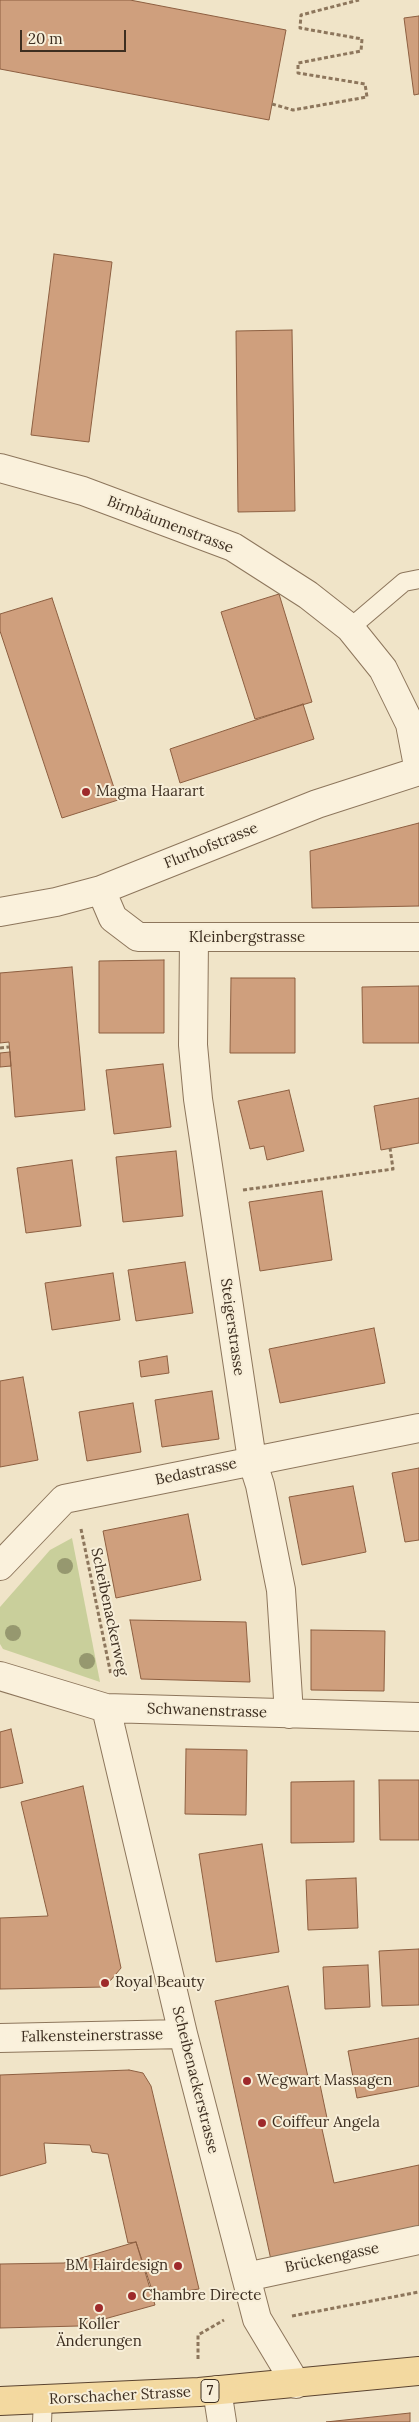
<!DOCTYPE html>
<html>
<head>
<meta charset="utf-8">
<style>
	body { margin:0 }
	#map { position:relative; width:419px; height:2422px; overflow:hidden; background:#f0e4c8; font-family:Lora,serif }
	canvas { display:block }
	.scale { position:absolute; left:20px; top:30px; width:106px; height:22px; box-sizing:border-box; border:2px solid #3d2e20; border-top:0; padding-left:6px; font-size:15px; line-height:18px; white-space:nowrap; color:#3d2e20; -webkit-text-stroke:4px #f7eed8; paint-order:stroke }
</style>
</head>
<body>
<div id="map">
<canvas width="419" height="2422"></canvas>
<div class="scale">20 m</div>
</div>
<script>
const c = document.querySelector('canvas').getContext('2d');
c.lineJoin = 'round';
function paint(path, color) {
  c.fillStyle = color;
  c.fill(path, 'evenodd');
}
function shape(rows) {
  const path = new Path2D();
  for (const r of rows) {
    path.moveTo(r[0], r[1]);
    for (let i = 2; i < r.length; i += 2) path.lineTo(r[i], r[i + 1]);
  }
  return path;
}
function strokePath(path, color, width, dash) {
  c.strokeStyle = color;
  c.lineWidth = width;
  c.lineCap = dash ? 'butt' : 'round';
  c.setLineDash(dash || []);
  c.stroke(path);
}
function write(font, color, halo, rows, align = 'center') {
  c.font = font + ' Lora,serif';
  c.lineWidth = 4;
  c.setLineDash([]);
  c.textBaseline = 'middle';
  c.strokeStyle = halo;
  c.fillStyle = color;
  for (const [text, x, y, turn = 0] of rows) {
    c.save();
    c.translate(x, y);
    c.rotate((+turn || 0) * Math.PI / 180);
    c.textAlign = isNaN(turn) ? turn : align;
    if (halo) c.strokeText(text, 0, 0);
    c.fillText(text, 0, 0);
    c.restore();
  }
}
paint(shape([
	[72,1538,100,1682,3,1649,0,1644,0,1607,50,1550]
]), '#c9cf9b');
const building = shape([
	[0,0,130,0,286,30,269,120,0,69,0,0],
	[419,16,419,94,414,95,404,18,419,16],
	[54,254,112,262,89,442,31,435,54,254],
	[292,330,295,511,238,512,236,331,292,330],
	[279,594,312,702,255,719,221,612,279,594],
	[52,598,118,800,62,818,0,631,0,614,52,598],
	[303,704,314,739,180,783,170,749,303,704],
	[419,823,419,906,312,908,310,851,419,823],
	[164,960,164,1033,99,1033,99,961,164,960],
	[72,967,85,1110,15,1117,9,1042,0,1043,0,973,72,967],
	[231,978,295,978,295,1053,230,1053,231,978],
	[419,986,419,1043,363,1043,362,987,419,986],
	[10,1052,11,1066,0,1067,0,1053,10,1052],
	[163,1064,171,1127,114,1134,106,1070,163,1064],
	[289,1090,304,1151,267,1160,264,1146,250,1149,238,1101,289,1090],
	[419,1098,419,1143,381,1150,374,1106,419,1098],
	[176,1151,183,1216,123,1222,116,1157,176,1151],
	[72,1160,81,1226,26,1233,17,1168,72,1160],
	[322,1191,332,1260,260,1271,249,1202,322,1191],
	[185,1262,193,1313,136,1321,128,1270,185,1262],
	[113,1273,120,1320,52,1330,45,1283,113,1273],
	[374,1328,385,1383,280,1403,269,1349,374,1328],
	[167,1356,169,1373,141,1377,139,1361,167,1356],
	[23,1377,38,1460,0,1467,0,1381,23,1377],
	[212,1391,219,1439,162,1447,155,1400,212,1391],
	[133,1403,141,1452,87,1461,79,1412,133,1403],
	[419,1468,419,1540,405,1542,392,1473,419,1468],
	[353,1486,366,1552,302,1565,289,1497,353,1486],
	[188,1514,201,1580,116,1598,103,1531,188,1514],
	[130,1620,246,1622,250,1682,141,1679,130,1620],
	[311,1630,385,1631,384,1691,311,1690,311,1630],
	[11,1729,23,1783,0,1788,0,1732,11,1729],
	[186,1749,247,1750,246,1815,185,1814,186,1749],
	[379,1780,419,1780,419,1840,380,1840,379,1780],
	[354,1781,354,1842,291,1843,291,1782,354,1781],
	[83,1786,121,1968,105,1987,0,1989,0,1918,48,1916,21,1802,83,1786],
	[262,1844,279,1952,216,1962,199,1854,262,1844],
	[356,1878,358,1928,308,1930,306,1880,356,1878],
	[419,1949,419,2005,382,2006,379,1951,419,1949],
	[368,1965,370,2007,325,2009,323,1967,368,1965],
	[288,1986,308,2077,318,2075,327,2118,320,2120,334,2183,419,2165,419,2228,271,2260,215,2001,288,1986],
	[419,2038,419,2086,357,2098,348,2051,419,2038],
	[129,2070,143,2073,151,2086,199,2289,154,2296,136,2242,128,2243,108,2154,92,2152,90,2145,44,2143,46,2163,0,2176,0,2075,129,2070],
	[136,2242,155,2305,79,2326,0,2328,0,2264,64,2263,136,2242],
	[410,2413,410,2422,326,2422,410,2413]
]);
paint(building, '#cf9f7d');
strokePath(building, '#8d5f41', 1);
const service = shape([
	[350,628,404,582,419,579],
	[42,2422,43,2400]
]);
const minor = shape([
	[0,468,83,491,233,547,308,595,350,628,383,669,410,724,419,771],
	[101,890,113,918,138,937,419,937],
	[0,912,56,902,101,890,317,804,419,771],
	[194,938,193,1045,198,1099,252,1460,260,1485,281,1590,289,1714],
	[0,1566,64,1499,419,1428],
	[0,1676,106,1708,419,1717],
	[106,1708,183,2034,257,2319,296,2384],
	[0,2038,183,2034],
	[246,2277,419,2240],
	[217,2390,222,2422]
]);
const primary = shape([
	[0,2401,199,2392,419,2371]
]);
strokePath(service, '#8d765c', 20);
strokePath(minor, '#8d765c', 30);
strokePath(primary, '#5b4430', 30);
strokePath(shape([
	[272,104,293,110,367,97,365,84,298,73,298,63,361,51,362,39,300,28,301,15,359,0],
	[0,1048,9,1047],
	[243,1190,393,1169,390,1148],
	[81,1529,111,1675],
	[292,2316,419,2292],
	[198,2359,198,2335,224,2320]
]), '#8d765c', 3, [4, 2.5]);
strokePath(service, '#faf1dc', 18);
strokePath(minor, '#faf1dc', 28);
strokePath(primary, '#f3d9a0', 28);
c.fillStyle = '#96986f';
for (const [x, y] of [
	[65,1566],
	[13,1633],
	[87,1661]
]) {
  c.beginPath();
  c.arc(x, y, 8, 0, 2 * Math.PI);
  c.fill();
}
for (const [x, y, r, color] of [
	[86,792,5,"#9e2a2b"],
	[105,1983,5,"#9e2a2b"],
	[247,2081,5,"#9e2a2b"],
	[262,2123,5,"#9e2a2b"],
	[178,2266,5,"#9e2a2b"],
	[132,2296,5,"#9e2a2b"],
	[99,2308,5,"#9e2a2b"]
]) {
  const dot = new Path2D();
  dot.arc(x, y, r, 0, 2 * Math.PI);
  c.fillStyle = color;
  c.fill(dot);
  strokePath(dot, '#f7eed8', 2);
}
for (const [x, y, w] of [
	[210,2391,18]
]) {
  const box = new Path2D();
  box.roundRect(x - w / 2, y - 11.5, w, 23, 4);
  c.fillStyle = '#f7eed8';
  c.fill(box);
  strokePath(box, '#3d2e20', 1);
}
write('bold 14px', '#3d2e20', null, [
	["7",210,2391]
]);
write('15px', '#3d2e20', '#f7eed8', [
	["Birnbäumenstrasse",170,525,21],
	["Flurhofstrasse",211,846,-22],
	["Kleinbergstrasse",247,938],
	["Steigerstrasse",232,1327,82],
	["Bedastrasse",196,1472,-12],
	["Scheibenackerweg",109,1612,78],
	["Schwanenstrasse",207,1711,2],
	["Falkensteinerstrasse",92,2036,-1],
	["Scheibenackerstrasse",195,2080,76],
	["Brückengasse",332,2258,-12],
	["Rorschacher Strasse",120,2396,-3]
]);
write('15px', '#3d2e20', '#f7eed8', [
	["Magma Haarart",96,792],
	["Royal Beauty",115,1983],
	["Wegwart Massagen",257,2081],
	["Coiffeur Angela",272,2123],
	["BM Hairdesign",168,2266,"right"],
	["Chambre Directe",142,2296],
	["Koller",99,2325,"center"],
	["Änderungen",99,2342,"center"]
], 'left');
</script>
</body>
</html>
